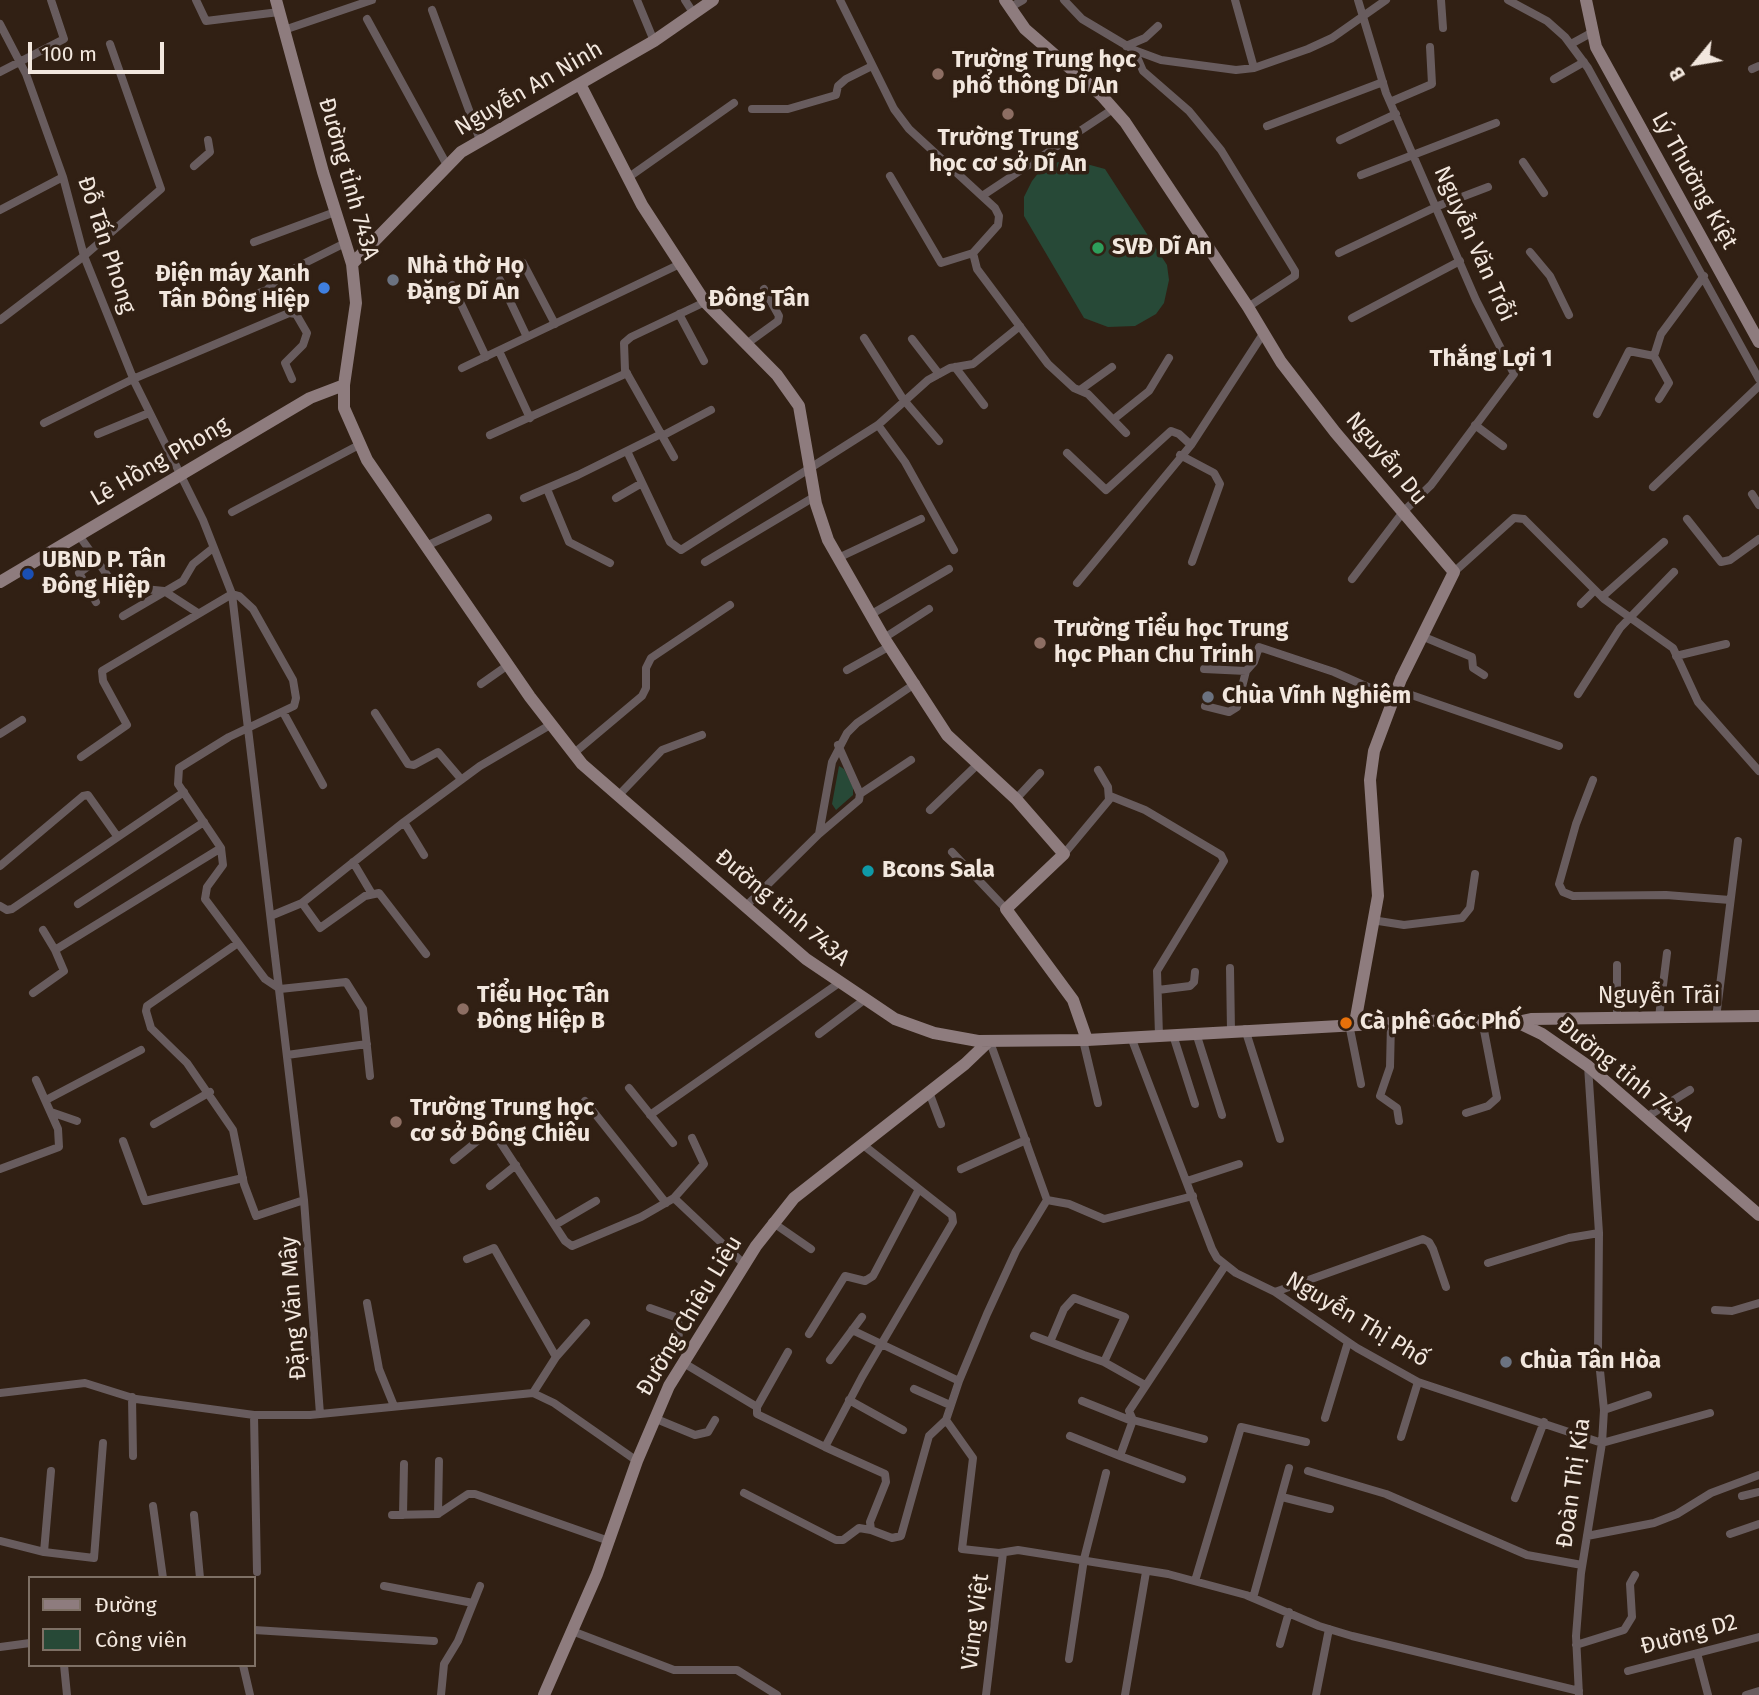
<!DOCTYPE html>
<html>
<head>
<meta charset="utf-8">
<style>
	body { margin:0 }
	#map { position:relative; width:1759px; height:1695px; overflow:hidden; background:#312014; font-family:"Fira Sans",sans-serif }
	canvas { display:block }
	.legend { position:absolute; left:28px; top:1576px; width:228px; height:91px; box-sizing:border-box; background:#312014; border:2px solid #7e7065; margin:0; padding:9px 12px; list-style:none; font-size:21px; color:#f2e7de }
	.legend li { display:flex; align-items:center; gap:14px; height:35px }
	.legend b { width:35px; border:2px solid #7e7065 }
	.north { position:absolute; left:1661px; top:28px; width:70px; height:70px; -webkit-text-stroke:5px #312014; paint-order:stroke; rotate:240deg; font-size:19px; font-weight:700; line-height:28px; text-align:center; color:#f2e7de }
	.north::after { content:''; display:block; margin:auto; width:24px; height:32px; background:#f2e7de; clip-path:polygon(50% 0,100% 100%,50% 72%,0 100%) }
	.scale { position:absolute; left:28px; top:42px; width:136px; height:32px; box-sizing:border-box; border:4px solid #f2e7de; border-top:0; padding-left:9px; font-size:21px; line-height:24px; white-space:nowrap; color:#f2e7de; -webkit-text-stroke:5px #312014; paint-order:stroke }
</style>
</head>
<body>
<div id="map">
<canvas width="1759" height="1695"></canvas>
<ul class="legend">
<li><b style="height:9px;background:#8e7c7e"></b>Đường</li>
<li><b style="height:19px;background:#274937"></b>Công viên</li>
</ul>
<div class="north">B</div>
<div class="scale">100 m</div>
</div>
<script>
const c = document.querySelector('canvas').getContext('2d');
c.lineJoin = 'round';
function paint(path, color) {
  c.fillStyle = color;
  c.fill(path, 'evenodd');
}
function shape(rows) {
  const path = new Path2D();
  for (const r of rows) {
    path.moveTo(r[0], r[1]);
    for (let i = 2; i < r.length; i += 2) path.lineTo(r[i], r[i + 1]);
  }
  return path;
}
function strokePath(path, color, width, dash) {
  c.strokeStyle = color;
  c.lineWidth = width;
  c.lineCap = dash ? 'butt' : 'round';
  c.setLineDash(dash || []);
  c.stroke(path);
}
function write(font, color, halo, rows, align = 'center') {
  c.font = font + ' "Fira Sans",sans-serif';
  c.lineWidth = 7;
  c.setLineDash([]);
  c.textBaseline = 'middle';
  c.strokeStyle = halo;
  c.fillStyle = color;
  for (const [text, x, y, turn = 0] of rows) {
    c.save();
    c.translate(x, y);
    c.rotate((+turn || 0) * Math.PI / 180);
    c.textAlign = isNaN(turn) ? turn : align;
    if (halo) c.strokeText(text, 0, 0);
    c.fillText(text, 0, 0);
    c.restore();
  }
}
paint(shape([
	[1068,159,1105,169,1167,265,1169,280,1164,303,1156,314,1135,326,1108,327,1084,318,1024,216,1024,197,1032,181,1043,167],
	[839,766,844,769,853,787,853,795,836,810,832,804]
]), '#274937');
strokePath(shape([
	[196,0,206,21,279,12],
	[637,0,654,41],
	[685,0,694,14],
	[840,0,894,109,909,129,995,208,999,216,998,225,973,253,977,269,1048,364,1074,388,1088,394,1126,433],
	[1064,0,1082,19,1134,50,1161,60,1236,70,1254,68,1308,49,1332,38,1386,0],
	[1235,0,1254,68],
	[1441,0,1443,28],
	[1508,0,1547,21,1565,37,1588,68,1759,379],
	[1009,8,1023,0],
	[432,10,480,140],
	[367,19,448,167],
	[0,24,26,74,63,177,84,256,135,383,203,520,232,594,304,1200,256,1216,244,1184,233,1130,187,1063,151,1028,146,1011,147,1006,238,943],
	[284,30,372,0],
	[1571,44,1591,33],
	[1126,46,1145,38,1158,26],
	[1134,50,1143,71,1189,111,1221,150,1295,271,1295,276,1248,307],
	[1752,69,1759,66],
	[0,72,64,39,51,0],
	[1554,79,1584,62],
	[1390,102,1432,84,1430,47],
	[752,109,788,109,836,95,838,86,846,79,872,66],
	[1267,126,1383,82],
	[1340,140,1396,114],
	[1523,162,1544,193],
	[194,166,210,152,208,140],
	[1361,175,1496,123],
	[890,176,941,263,973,253],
	[629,177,734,103],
	[982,196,1113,109],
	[0,210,63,177],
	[254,242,335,212],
	[1530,252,1550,276,1569,315],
	[1339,253,1438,206,1488,187],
	[523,263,555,324],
	[500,280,527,337],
	[452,285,486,357],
	[253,295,267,290,281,275,345,243],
	[679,314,704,361],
	[1352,318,1460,261],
	[0,320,84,256,161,189,110,44],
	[864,338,903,399,939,441],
	[912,339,939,374],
	[745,345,778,321,779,316,764,289],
	[499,351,530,418],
	[955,367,984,405],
	[462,368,680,264],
	[1080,390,1112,367],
	[1659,399,1669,383,1654,356,1661,334,1704,276],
	[1597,414,1629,351,1654,356],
	[1114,419,1149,391,1169,358],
	[44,423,133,379,289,313,296,314,307,333,303,345,285,363,292,379],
	[878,425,905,462,954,550],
	[1475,425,1503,446],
	[98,434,149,413],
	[490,435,627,373],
	[662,436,711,410],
	[627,451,670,542,681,550,878,425,928,380,950,368,973,364,1020,326],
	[1067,453,1106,490,1171,431,1179,434,1191,445],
	[1180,455,1214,473,1220,484,1192,562],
	[674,457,625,370,624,343,631,337,705,302],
	[1653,487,1759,386],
	[547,489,569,542,610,563],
	[1752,494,1759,505],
	[524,498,578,475,661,434],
	[616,498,642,483],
	[232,512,359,445],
	[1687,519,1721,562,1730,560,1759,539],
	[78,534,115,586,164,591,198,613],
	[426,546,488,518],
	[838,558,921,519],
	[705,562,814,497],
	[1454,572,1514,518,1524,519,1604,599,1673,648,1698,702,1759,771],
	[1352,579,1403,512,1431,485,1514,374,1476,300,1386,93,1358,0],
	[1077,583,1191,445,1263,334],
	[1602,597,1664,542],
	[96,602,79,573,97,560],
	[1581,604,1595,590],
	[870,615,949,569],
	[123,616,183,581,193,564,213,548],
	[1424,637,1472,657,1473,668,1484,675],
	[884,638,929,609],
	[1676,656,1726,644],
	[1204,669,1246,671,1254,662,1259,647,1334,672,1393,698],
	[847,670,890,646],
	[481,684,508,665],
	[1397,690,1559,746],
	[1578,694,1620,628,1674,572],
	[1205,706,1229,712,1237,707,1246,671],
	[283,712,323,785],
	[375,713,408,764,414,765,438,752,461,779],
	[0,734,22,720],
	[573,754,642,696,646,688,646,668,651,658,730,605],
	[81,757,127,725,103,681,102,671,232,594,239,596,253,609,293,680,296,698,294,706,229,737,179,768,178,784,221,848,223,865,207,887,205,899,265,979,280,989,346,982,363,1009,370,1076],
	[1593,780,1576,824,1559,884,1563,892,1573,896,1666,895,1730,900],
	[860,794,911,760],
	[618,796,662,750,702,735],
	[1110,796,1145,810,1221,855,1224,861,1157,971,1159,1036],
	[1016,799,1040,773],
	[930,810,978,764],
	[819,834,859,800,860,794,838,745],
	[952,852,1006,909],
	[1064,854,1109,800,1108,787,1098,770],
	[424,855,404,822,480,766,550,725],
	[353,862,372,894],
	[0,866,83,796,88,795,117,836],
	[302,903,404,822],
	[78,904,204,822],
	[0,906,7,910,12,909,184,792],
	[746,906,819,834,832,762,847,733,857,723,916,683],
	[273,915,302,903,320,928,365,896,379,893,426,954],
	[1372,920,1404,925,1462,918,1470,908,1475,874],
	[43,930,55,950],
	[1617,965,1617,1018],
	[1230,968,1231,1031],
	[1158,990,1190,986,1194,982,1195,972],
	[33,993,64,971,55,950,221,848],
	[1659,1017,1667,953],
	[1716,1018,1738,841],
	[1391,1023,1390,1067,1380,1096,1397,1108,1399,1121],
	[1349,1024,1361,1084],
	[1245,1029,1280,1139],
	[1196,1033,1222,1115],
	[819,1034,864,1000],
	[1173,1035,1195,1104],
	[1131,1037,1212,1249,1217,1258,1236,1273,1275,1292,1357,1348,1418,1382,1602,1443,1710,1413],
	[1083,1040,1098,1103],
	[287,1055,367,1044],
	[629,1088,673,1143],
	[929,1092,941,1124],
	[46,1100,141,1050],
	[585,1101,666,1203],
	[51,1112,77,1121],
	[1466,1113,1488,1106,1497,1098,1482,1020],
	[650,1115,839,983],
	[1648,1116,1690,1090],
	[154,1124,210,1092],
	[489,1125,565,1241,572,1246,641,1217,674,1198,704,1164,692,1138],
	[123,1141,145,1201,243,1178],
	[454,1160,492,1129],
	[0,1169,59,1147,58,1129,36,1080],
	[961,1169,1026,1140],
	[1187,1181,1239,1164],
	[490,1186,516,1165],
	[674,1198,744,1264],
	[304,1200,320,1414],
	[1047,1200,1069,1204,1104,1219,1193,1196],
	[772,1222,811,1249],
	[555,1225,596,1201],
	[467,1259,494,1248,556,1357],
	[1488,1263,1569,1238,1599,1233],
	[1275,1292,1423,1239,1429,1242,1433,1249,1446,1287],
	[367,1303,379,1369,394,1406],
	[650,1308,678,1318,679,1343,689,1352],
	[1715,1310,1732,1311,1759,1303],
	[852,1330,959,1381],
	[809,1334,845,1276,865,1281,873,1276,919,1189,862,1144],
	[1034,1336,1050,1342,1084,1355,1104,1362,1125,1317,1074,1298,1064,1309,1050,1342],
	[788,1352,757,1407,757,1414,825,1447,862,1377,953,1222,952,1215,919,1189],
	[830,1360,862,1317],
	[682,1362,757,1407],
	[1104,1362,1145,1385],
	[914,1389,950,1405],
	[0,1393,85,1383,136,1399,254,1415,310,1415,533,1393,554,1403,637,1461],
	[533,1393,556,1357,586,1323],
	[132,1397,133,1456],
	[849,1400,903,1430],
	[1082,1401,1132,1421],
	[1604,1410,1648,1395],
	[254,1415,257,1572],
	[654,1418,695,1435,708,1432,715,1420],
	[1325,1418,1348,1342],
	[946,1420,973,1458,962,1549,999,1553,1018,1550,1168,1574,1246,1595,1319,1626,1352,1636,1579,1691],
	[1133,1420,1120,1456,1182,1479],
	[1070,1436,1120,1456],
	[1401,1437,1418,1382],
	[1204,1439,1133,1420,1129,1411,1225,1266],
	[825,1447,885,1474,886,1482,870,1522,871,1530,892,1538,901,1536,929,1436,946,1420,959,1381,987,1314,1016,1251,1047,1200,990,1042],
	[1308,1471,1386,1494,1527,1555,1582,1565],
	[744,1493,836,1540,843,1540,859,1528,871,1530],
	[1742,1496,1759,1492],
	[1282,1497,1330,1509],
	[1515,1498,1544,1422],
	[153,1506,163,1578],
	[438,1514,439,1461],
	[194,1515,200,1578],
	[392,1515,438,1514,468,1494,475,1494,609,1541],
	[403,1515,404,1464],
	[1730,1534,1759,1524],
	[1587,1536,1654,1523,1677,1514,1711,1493,1759,1475],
	[0,1541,44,1552,51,1471],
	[44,1552,94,1558,103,1443],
	[1195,1581,1241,1427,1306,1442],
	[384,1586,473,1603],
	[1253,1598,1289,1468],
	[254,1630,434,1641],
	[572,1631,674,1670,737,1670,777,1695],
	[1280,1644,1289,1612],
	[1576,1645,1624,1630,1632,1617,1630,1584,1635,1575],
	[0,1647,30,1643],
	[1697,1653,1708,1695],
	[1069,1659,1084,1559,1106,1473],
	[64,1665,67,1695],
	[243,1665,250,1695],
	[1628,1671,1759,1637],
	[441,1695,444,1664,458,1641,480,1586],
	[986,1695,1003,1553],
	[1125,1695,1146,1572],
	[1316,1695,1329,1629],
	[1579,1695,1576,1636,1581,1573,1602,1443,1604,1410,1598,1351,1599,1233,1588,1066],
	[1746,1695,1759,1691]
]), '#685c5e', 8);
strokePath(shape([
	[276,0,323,172,352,264,356,303,344,385,344,408,367,460,530,697,582,764,806,959,895,1019,934,1033,978,1041,1087,1040,1448,1020,1517,1022,1542,1034,1588,1066,1759,1215],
	[1005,0,1025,29,1102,96,1125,122,1248,307,1281,362,1335,432,1454,572,1401,679,1374,751,1370,780,1378,896,1355,1023],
	[1586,0,1596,47,1759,342],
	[580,84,642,205,705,302,777,375,799,406,816,504,828,540,884,638,947,735,1016,799,1064,854,1006,909,1073,1000,1087,1040],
	[352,264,461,152,654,41,713,0],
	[0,582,310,398,344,385],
	[1517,1022,1531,1019,1759,1016],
	[544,1695,597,1574,637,1461,669,1386,756,1246,794,1198,965,1064,988,1042]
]), '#8e7c7e', 12);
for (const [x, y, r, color] of [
	[938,74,7,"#8d6e63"],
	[1008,114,7,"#8d6e63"],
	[1098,248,7,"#2e9e5b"],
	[393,280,7,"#6b7280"],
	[324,288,7,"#3f7fe0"],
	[28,574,7,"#1a4fb4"],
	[1040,643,7,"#8d6e63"],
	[1208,697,7,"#6b7280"],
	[868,871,7,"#0f9aa8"],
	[463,1009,7,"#8d6e63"],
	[1346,1023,7,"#e8710a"],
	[396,1122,7,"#8d6e63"],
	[1506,1362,7,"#6b7280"]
]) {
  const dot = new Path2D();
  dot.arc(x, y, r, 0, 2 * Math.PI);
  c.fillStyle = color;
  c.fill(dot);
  strokePath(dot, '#312014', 2.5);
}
write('bold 23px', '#f2e7de', '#312014', [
	["Trường Trung học",952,61],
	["phổ thông Dĩ An",952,87],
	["Trường Trung",1008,139,"center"],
	["học cơ sở Dĩ An",1008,165,"center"],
	["SVĐ Dĩ An",1112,248],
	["Nhà thờ Họ",407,267],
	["Đặng Dĩ An",407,293],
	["Điện máy Xanh",310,275,"right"],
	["Tân Đông Hiệp",310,301,"right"],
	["UBND P. Tân",42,561],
	["Đông Hiệp",42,587],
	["Trường Tiểu học Trung",1054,630],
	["học Phan Chu Trinh",1054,656],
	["Chùa Vĩnh Nghiêm",1222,697],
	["Bcons Sala",882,871],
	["Tiểu Học Tân",477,996],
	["Đông Hiệp B",477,1022],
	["Cà phê Góc Phố",1360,1023],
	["Trường Trung học",410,1109],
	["cơ sở Đông Chiêu",410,1135],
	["Chùa Tân Hòa",1520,1362]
], 'left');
write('23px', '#f2e7de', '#312014', [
	["Nguyễn An Ninh",529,89,-30],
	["Đường tỉnh 743A",348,179,74],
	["Lý Thường Kiệt",1694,181,61],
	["Nguyễn Văn Trỗi",1474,244,66],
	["Đỗ Tấn Phong",106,245,72],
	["Nguyễn Du",1386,459,50],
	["Lê Hồng Phong",160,462,-30],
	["Đường tỉnh 743A",782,908,40],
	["Nguyễn Trãi",1659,997],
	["Đường tỉnh 743A",1625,1075,39],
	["Đặng Văn Mây",294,1308,-94],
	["Đường Chiêu Liêu",690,1316,-59],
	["Nguyễn Thị Phố",1357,1320,31],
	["Đoàn Thị Kia",1574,1483,-82],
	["Vũng Việt",976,1622,-83],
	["Đường D2",1689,1635,-15]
]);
write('bold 24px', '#f2e7de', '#312014', [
	["Đông Tân",759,299],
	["Thắng Lợi 1",1491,359]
]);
</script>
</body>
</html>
